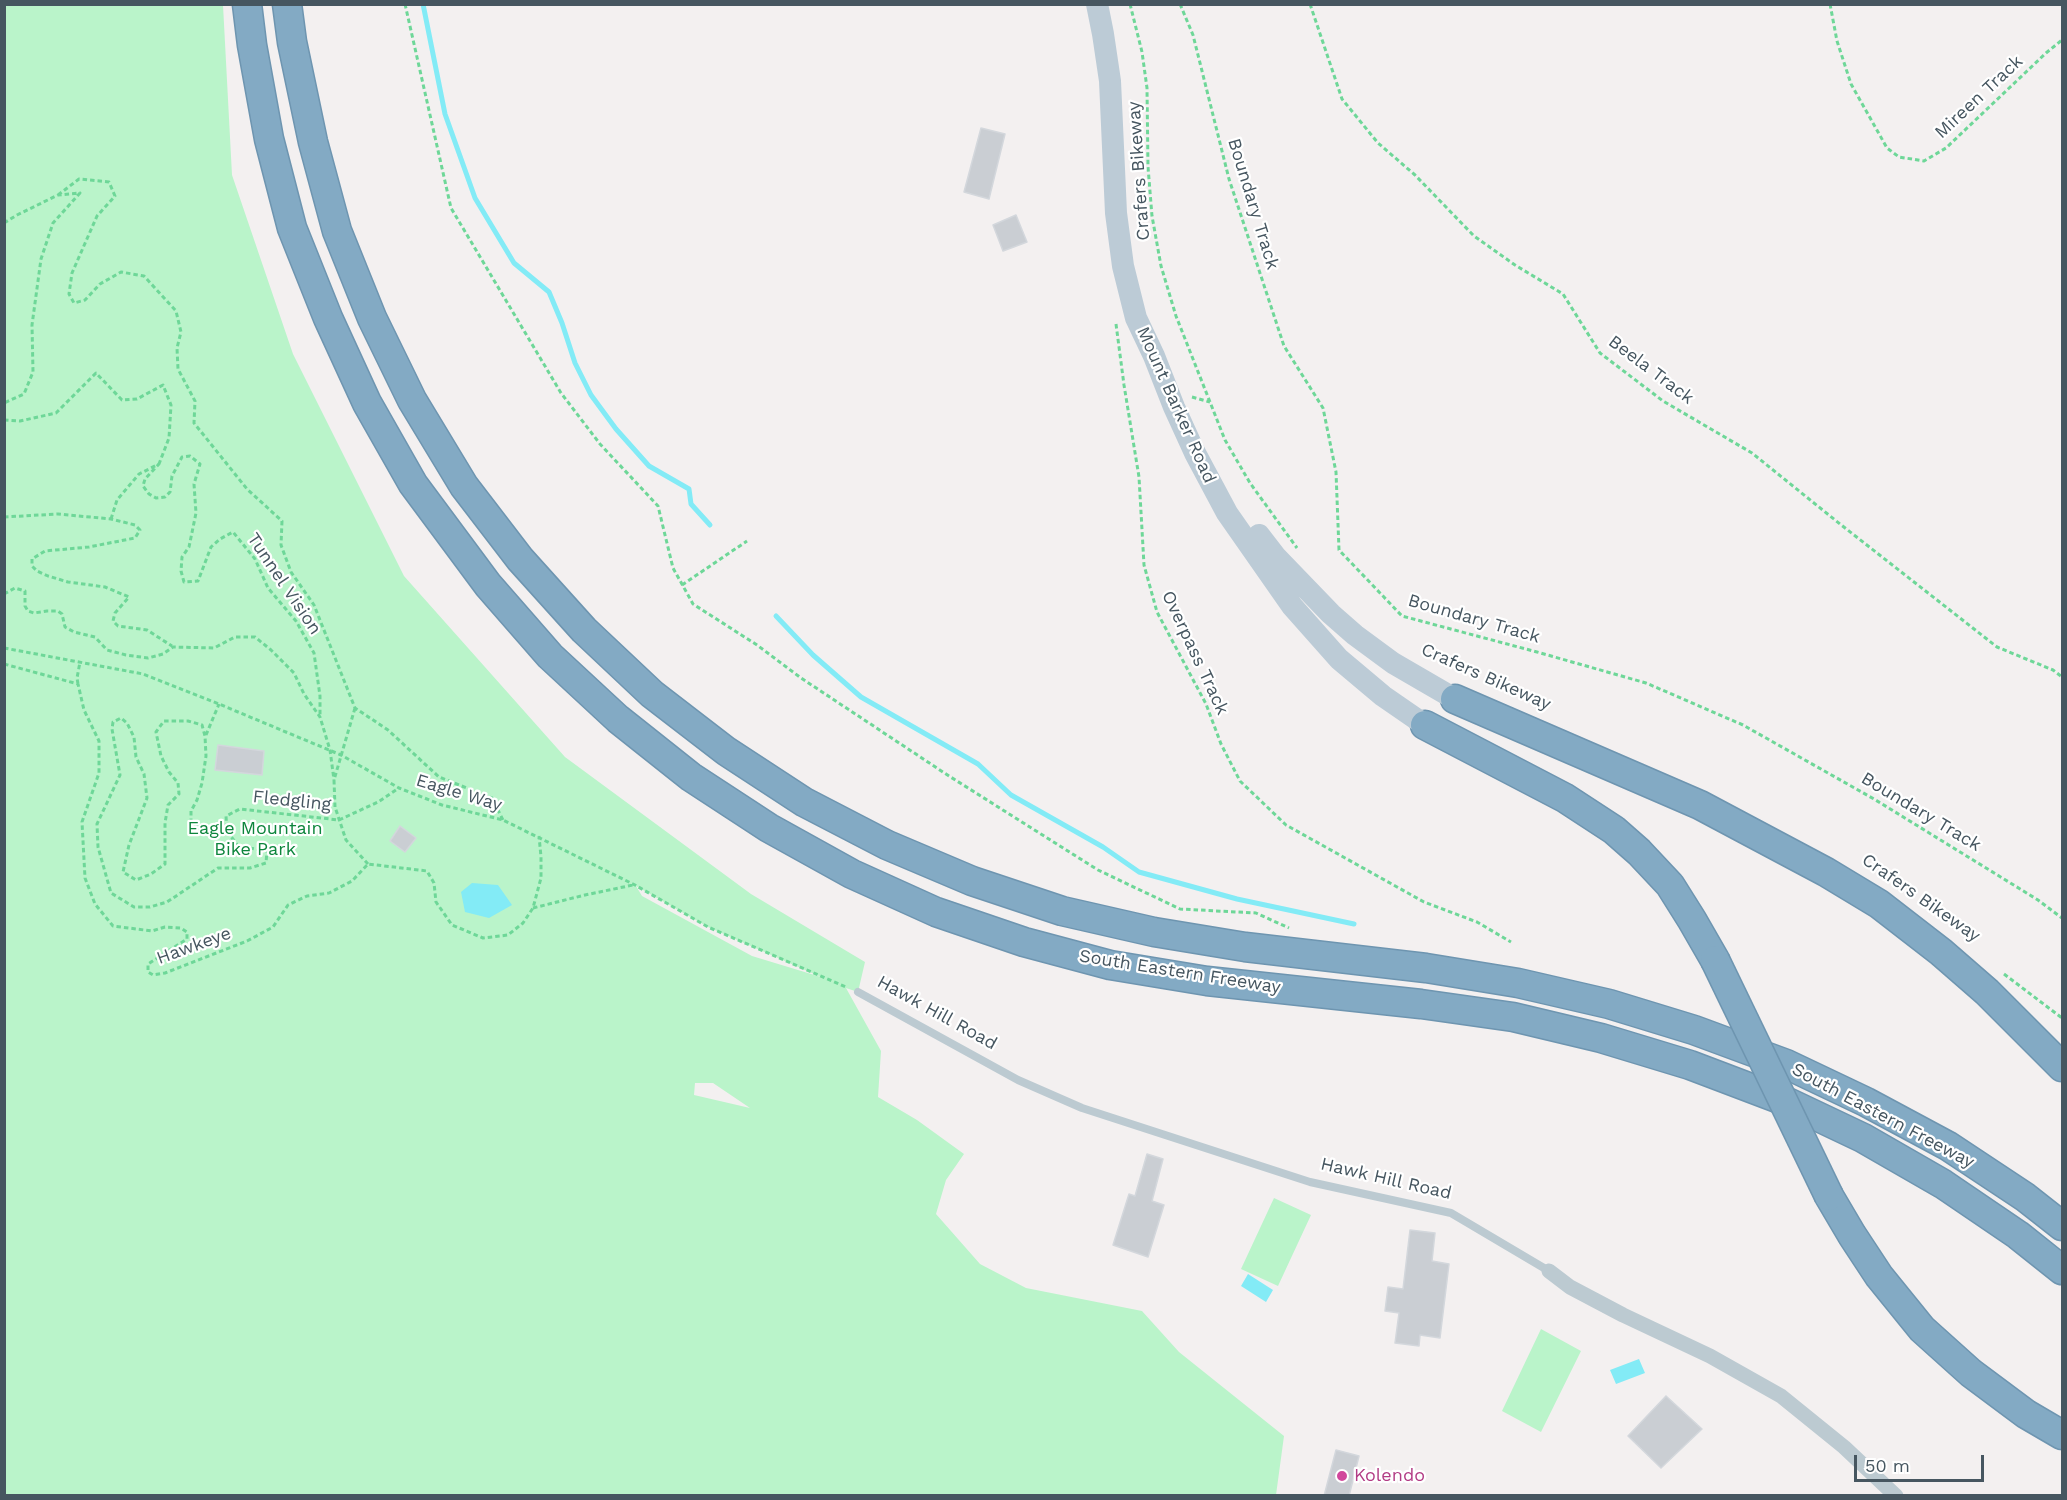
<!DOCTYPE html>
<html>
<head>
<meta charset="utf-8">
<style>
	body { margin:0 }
	#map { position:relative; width:2067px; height:1500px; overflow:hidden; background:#f3f0f0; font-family:"Work Sans",sans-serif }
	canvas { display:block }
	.frame { position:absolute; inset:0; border:6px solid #465660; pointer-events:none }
	.scale { position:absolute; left:1854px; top:1455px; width:130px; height:27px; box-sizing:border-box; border:3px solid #465660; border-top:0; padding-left:8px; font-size:18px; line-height:21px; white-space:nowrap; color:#465660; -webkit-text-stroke:4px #fff; paint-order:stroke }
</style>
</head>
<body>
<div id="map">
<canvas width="2067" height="1500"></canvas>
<div class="frame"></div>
<div class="scale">50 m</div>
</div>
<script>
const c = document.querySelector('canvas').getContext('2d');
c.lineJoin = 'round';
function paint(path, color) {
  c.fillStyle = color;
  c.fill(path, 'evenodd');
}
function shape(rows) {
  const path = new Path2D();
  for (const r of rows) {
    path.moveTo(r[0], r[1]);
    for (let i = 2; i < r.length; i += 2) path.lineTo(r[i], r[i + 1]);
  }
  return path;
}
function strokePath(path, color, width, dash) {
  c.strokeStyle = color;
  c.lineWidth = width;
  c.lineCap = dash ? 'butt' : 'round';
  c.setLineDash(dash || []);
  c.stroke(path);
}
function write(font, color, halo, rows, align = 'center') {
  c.font = font + ' "Work Sans",sans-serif';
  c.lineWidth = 4.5;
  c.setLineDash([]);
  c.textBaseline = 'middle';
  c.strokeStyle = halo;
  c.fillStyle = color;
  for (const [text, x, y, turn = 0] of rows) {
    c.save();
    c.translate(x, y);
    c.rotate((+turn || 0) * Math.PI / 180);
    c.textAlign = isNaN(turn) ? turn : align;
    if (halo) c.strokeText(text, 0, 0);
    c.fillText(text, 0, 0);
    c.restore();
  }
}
paint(shape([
	[4,5,223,5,232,175,293,354,404,576,565,757,751,894,865,962,858,992,846,988,881,1051,878,1097,917,1120,964,1154,946,1180,936,1214,980,1264,1026,1288,1142,1311,1179,1352,1284,1436,1276,1495,5,1495],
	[636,886,708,927,821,977,752,956,642,896],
	[695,1083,713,1083,750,1108,694,1095],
	[1274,1198,1311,1215,1278,1286,1241,1269],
	[1541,1329,1581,1351,1541,1432,1502,1411]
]), '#baf4ca');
paint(shape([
	[472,883,498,885,512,905,489,918,465,912,461,892],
	[1248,1274,1273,1290,1266,1302,1241,1286],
	[1639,1359,1645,1373,1616,1384,1610,1370]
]), '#83ebf6');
strokePath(shape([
	[423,4,445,114,475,198,514,263,549,292,562,323,575,363,591,395,616,429,649,466,689,489,691,504,710,525],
	[776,616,813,655,861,697,978,764,1011,795,1103,847,1139,872,1237,899,1354,924]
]), '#83ebf6', 5);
const building = shape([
	[981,128,1005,134,989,199,964,192,981,128],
	[1016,215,1027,242,1003,251,993,225,1016,215],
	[218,745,264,751,262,775,215,770,218,745],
	[400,826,416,838,405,852,390,841,400,826],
	[1147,1154,1163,1159,1152,1201,1164,1205,1148,1257,1113,1245,1129,1194,1135,1196,1147,1154],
	[1410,1230,1435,1233,1432,1261,1449,1264,1440,1338,1420,1335,1419,1346,1395,1343,1399,1313,1385,1311,1388,1287,1403,1289,1410,1230],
	[1666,1396,1702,1429,1661,1468,1628,1436,1666,1396],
	[1336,1450,1359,1456,1349,1496,1324,1496,1336,1450]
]);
paint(building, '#caced3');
strokePath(building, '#d3d7dc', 1.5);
const motorway = shape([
	[247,4,252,45,269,139,292,228,328,318,367,403,413,484,488,585,550,656,618,719,691,777,769,828,852,874,936,912,1024,942,1110,965,1207,981,1421,1004,1513,1017,1601,1038,1690,1065,1785,1101,1863,1138,1943,1184,2018,1235,2062,1270],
	[287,4,292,42,313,142,337,231,372,318,412,400,464,486,520,559,584,630,652,694,726,751,804,802,887,845,972,881,1062,911,1154,932,1245,947,1426,968,1518,983,1609,1004,1694,1030,1786,1064,1866,1102,1948,1146,2025,1197,2062,1226],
	[1455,699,1700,805,1826,872,1879,904,1941,952,1987,992,2062,1067],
	[1425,725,1565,798,1614,830,1639,852,1670,885,1692,920,1715,960],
	[1829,1196,1852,1235,1879,1276,1922,1329,1971,1373,2026,1414,2062,1435]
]);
strokePath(motorway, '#6e95b0', 31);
strokePath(shape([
	[405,4,451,208,561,393,600,444,658,506,673,568,693,604,757,645,801,678,949,776,1098,870,1180,909,1256,913,1289,928],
	[1130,4,1142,52,1147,88,1148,167,1152,216,1161,266,1176,316,1225,440,1250,483,1297,548],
	[1180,4,1193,35,1229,179,1284,346,1323,408,1336,472,1339,550,1402,616,1537,652,1646,683,1743,725,1874,799,2038,900,2062,918],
	[1310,4,1342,99,1378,143,1415,175,1474,236,1515,265,1563,294,1600,353,1663,401,1752,453,1840,524,1997,647,2053,670,2062,677],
	[1830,4,1837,41,1851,84,1887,148,1899,157,1924,161,1946,148,2046,53,2062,40],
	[58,195,79,179,109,182,115,196,97,216,72,273,69,294,74,303,85,300,100,284,121,272,144,276,176,311,181,332,177,348,178,369,195,401,194,423,247,489,282,521,281,545,291,572,314,605,355,708,388,730,439,777,492,798,503,820],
	[4,223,17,215,58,195,80,193,53,223,41,259,32,325,33,372,24,394,4,403],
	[1116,324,1124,385,1139,477,1144,565,1157,612,1206,704,1221,744,1240,781,1286,825,1424,902,1477,922,1511,942],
	[1192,397,1210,402],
	[4,420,20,421,56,413,96,373,122,400,137,399,163,385,171,405,169,438,159,464],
	[4,517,58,514,111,519,135,525,140,530,135,538,89,547,45,551,32,559,32,566,37,571,48,576,68,582,105,587,129,597,115,613,113,621,118,626,147,630,172,646],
	[111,519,117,500,139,474,159,464,145,479,143,486,149,494,156,498,165,497,170,492,172,476,182,457,190,456,200,464,194,484,196,513,189,547,182,557,181,571,184,582,198,581,211,547,220,539,233,532,255,559,268,588,296,621,314,653,320,696,320,717],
	[682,585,747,541],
	[4,594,15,588,25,591,25,606,28,611,34,613,47,611,58,611,62,614,65,627,74,632,95,637,107,650,126,655,148,658,163,654,173,647,214,648,235,637,255,637,271,650,294,673,304,694,320,717,330,750,334,780],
	[4,648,143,674,219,704,341,755,399,788,442,805,503,820,635,885,708,927,846,987],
	[4,664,78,684,84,710,99,741,99,773,82,822,85,878,95,904,113,926,152,931,165,927,181,928,187,932,187,939,148,964,148,972,153,975,165,973,247,941,273,927,288,905,307,896,329,893,352,881,368,864,427,871,434,883,436,902,452,925,483,938,508,935,523,923,533,908,541,878,541,857,539,836],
	[78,684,77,678,80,662],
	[355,708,334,780,335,807,346,840,368,864],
	[206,735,219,704],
	[227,831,215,832,201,829,191,822,191,811,197,800,202,783,206,756,205,736,202,725,188,721,164,721,156,732,161,756,169,772,178,783,179,794,168,805,165,823,165,864,151,874,136,880,123,872,129,845,147,798,144,774,136,757,134,737,127,723,121,718,113,722,112,729,120,775,97,824,98,847,111,893,134,907,150,907,167,902,218,868,250,868,266,863,267,851,238,846,227,831,226,816,240,809,339,820,378,802,399,788],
	[533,908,585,895,633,885],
	[2004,974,2062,1018]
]), '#6ed798', 3, [4.5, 3]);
strokePath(shape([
	[858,992,1018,1080,1082,1108,1310,1182,1451,1213,1549,1271]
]), '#bccad1', 8);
strokePath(shape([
	[1549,1271,1570,1287,1623,1315,1710,1356,1781,1396,1844,1447,1896,1496]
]), '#bccad1', 15);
strokePath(shape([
	[1097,4,1103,34,1110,81,1116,213,1123,266,1136,318,1154,356,1174,407,1195,453,1227,513,1292,606,1339,659,1383,696,1425,725],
	[1259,535,1276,557,1331,614,1355,635,1393,663,1455,699]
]), '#bccbd6', 22);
strokePath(motorway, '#83aac4', 28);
const motorwayBridge = shape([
	[1715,960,1829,1196]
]);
strokePath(motorwayBridge, '#6e95b0', 31, []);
strokePath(motorwayBridge, '#83aac4', 28);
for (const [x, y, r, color] of [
	[1342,1476,6,"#d1479c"]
]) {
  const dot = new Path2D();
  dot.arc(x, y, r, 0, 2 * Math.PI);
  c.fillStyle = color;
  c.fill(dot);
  strokePath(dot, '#fff', 2);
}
write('18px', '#465660', '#fff', [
	["Mireen Track",1979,97,-43],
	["Crafers Bikeway",1139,171,-94],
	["Boundary Track",1253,204,73],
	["Beela Track",1651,370,37],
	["Mount Barker Road",1176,405,66],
	["Tunnel Vision",284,584,56],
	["Boundary Track",1474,619,16],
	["Overpass Track",1195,653,65],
	["Crafers Bikeway",1486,677,24],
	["Eagle Way",459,793,17],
	["Fledgling",292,801,6],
	["Boundary Track",1921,812,31],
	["Crafers Bikeway",1921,898,35],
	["Hawkeye",194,946,-20],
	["South Eastern Freeway",1180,972,9],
	["Hawk Hill Road",937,1013,29],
	["South Eastern Freeway",1883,1116,28],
	["Hawk Hill Road",1386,1179,13]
]);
write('18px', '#0d853c', '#fff', [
	["Eagle Mountain",255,829],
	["Bike Park",255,850]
]);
write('18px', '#b23c85', '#fff', [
	["Kolendo",1354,1476]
], 'left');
</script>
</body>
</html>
